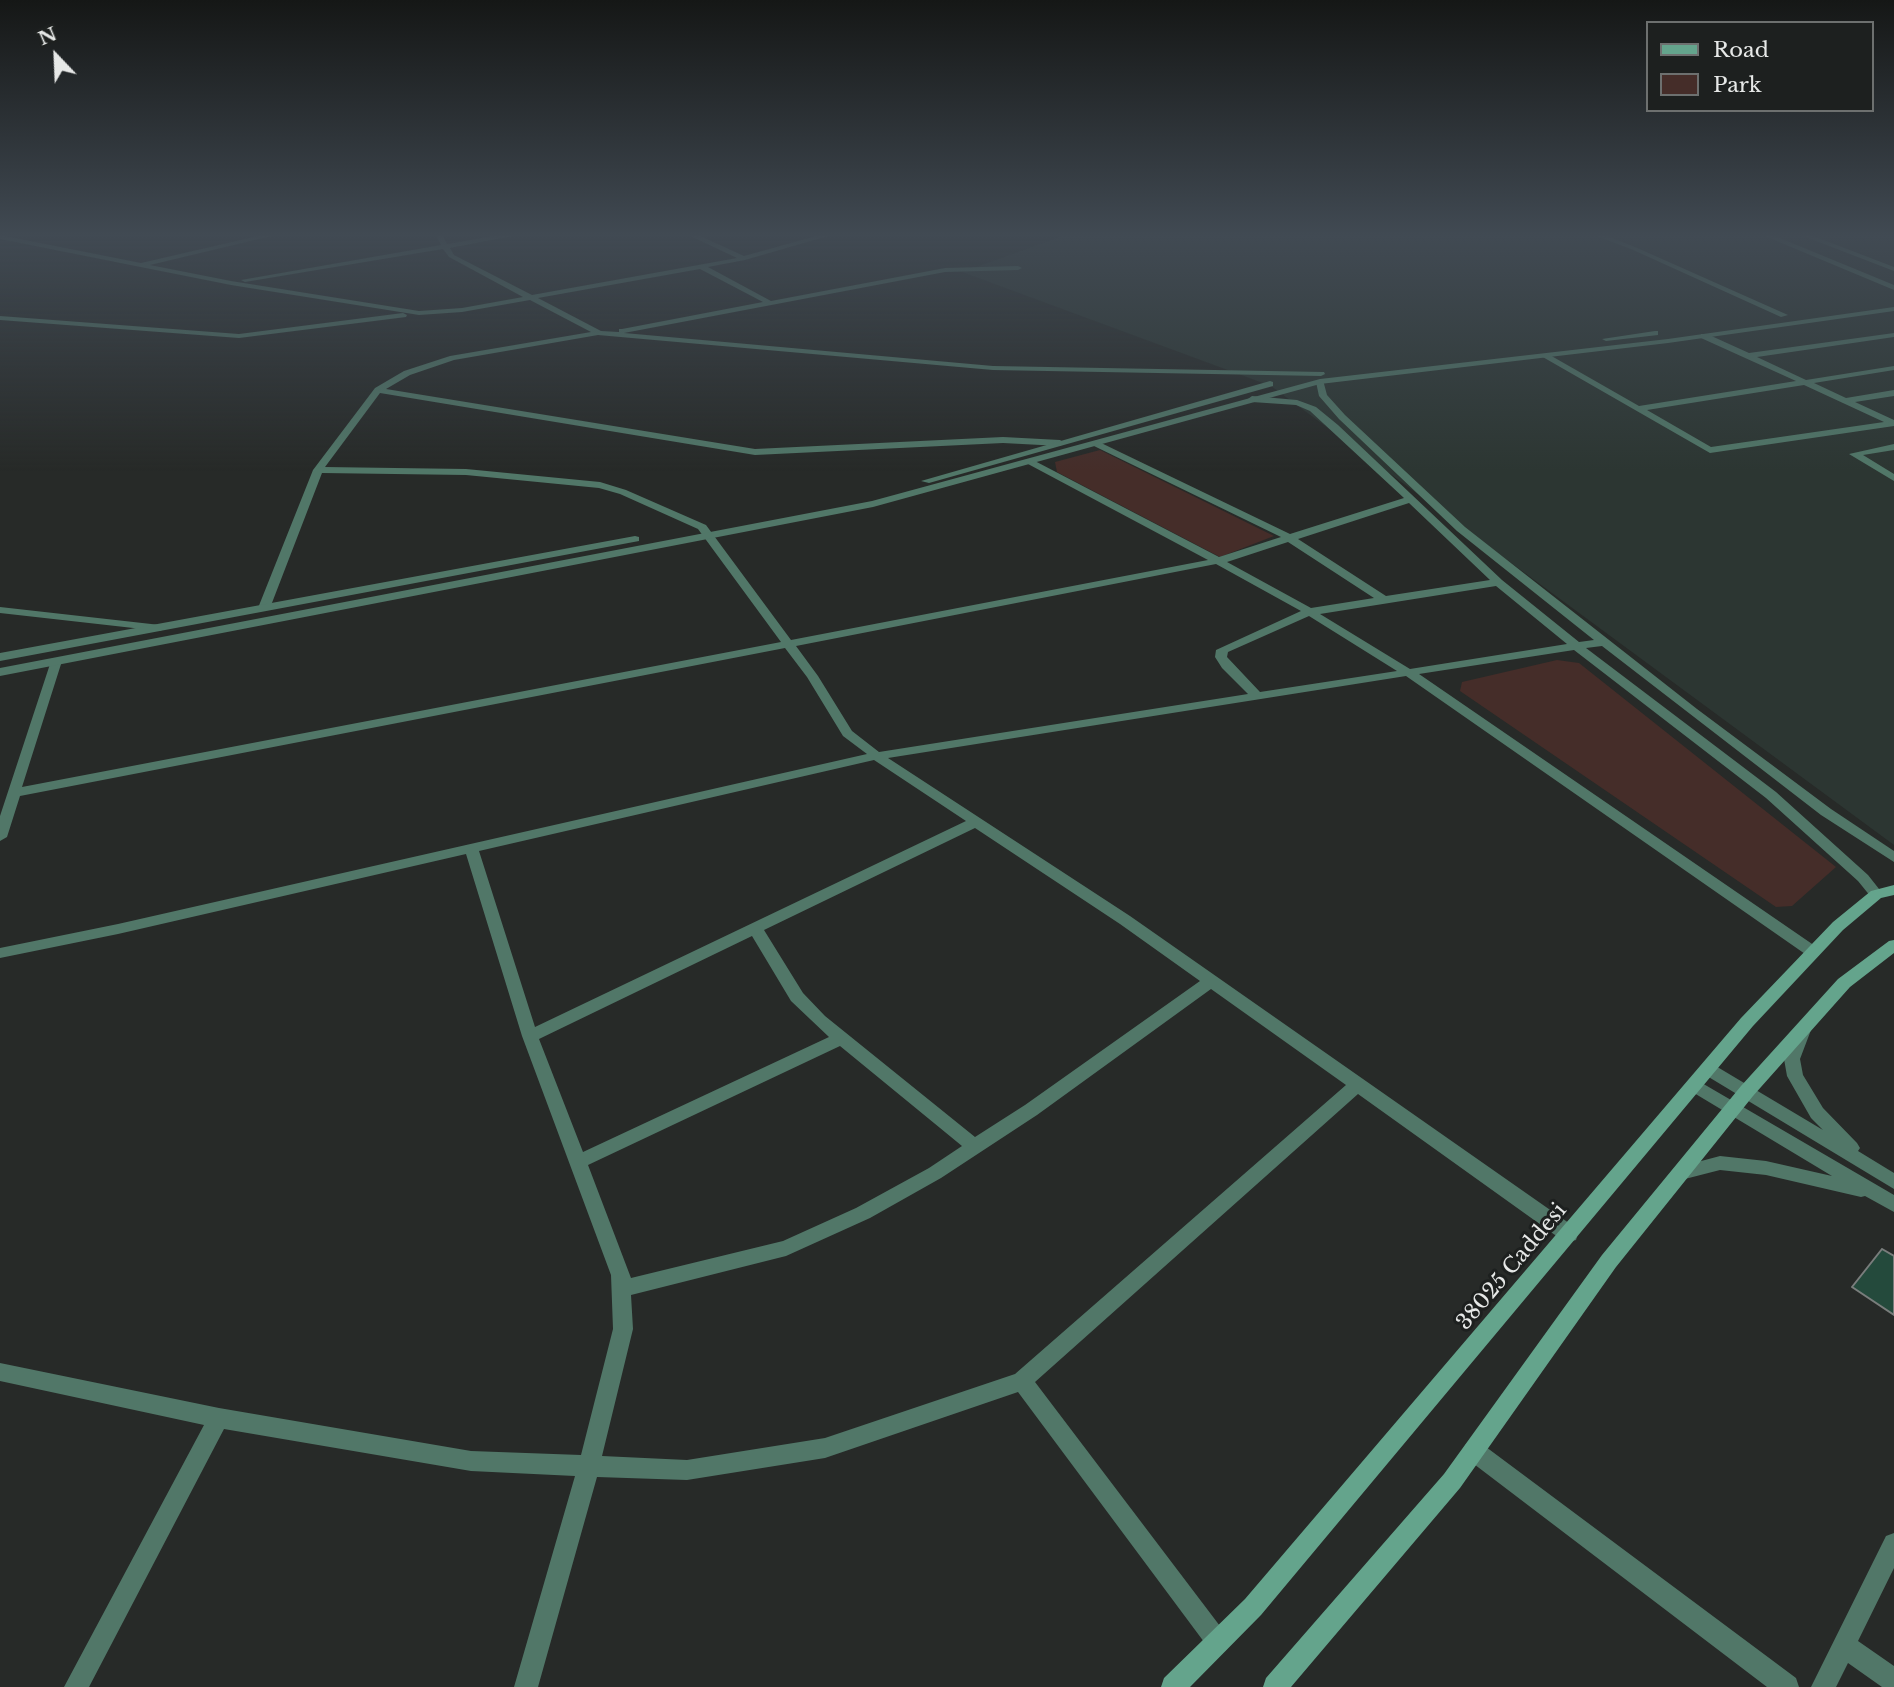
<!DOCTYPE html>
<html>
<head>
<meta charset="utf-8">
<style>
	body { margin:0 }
	#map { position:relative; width:1894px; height:1687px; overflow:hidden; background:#272a28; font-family:"Libre Baskerville",serif }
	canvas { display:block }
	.legend { position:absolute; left:1646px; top:21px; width:228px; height:91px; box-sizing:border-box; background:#1d201f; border:2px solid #6d706f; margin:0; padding:9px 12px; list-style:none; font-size:21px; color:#e6e8e7 }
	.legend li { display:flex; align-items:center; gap:14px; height:35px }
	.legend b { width:35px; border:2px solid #6d706f }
	.north { position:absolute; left:21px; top:21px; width:70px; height:70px; -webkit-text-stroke:5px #1d201f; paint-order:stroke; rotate:337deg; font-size:19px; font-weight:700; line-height:28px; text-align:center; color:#e6e8e7 }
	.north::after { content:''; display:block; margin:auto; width:24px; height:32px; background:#e6e8e7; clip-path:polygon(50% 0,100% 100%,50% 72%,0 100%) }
</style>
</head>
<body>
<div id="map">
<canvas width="1894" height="1687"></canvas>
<ul class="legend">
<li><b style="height:9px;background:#64a48c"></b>Road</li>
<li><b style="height:19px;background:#452d29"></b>Park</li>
</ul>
<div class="north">N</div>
</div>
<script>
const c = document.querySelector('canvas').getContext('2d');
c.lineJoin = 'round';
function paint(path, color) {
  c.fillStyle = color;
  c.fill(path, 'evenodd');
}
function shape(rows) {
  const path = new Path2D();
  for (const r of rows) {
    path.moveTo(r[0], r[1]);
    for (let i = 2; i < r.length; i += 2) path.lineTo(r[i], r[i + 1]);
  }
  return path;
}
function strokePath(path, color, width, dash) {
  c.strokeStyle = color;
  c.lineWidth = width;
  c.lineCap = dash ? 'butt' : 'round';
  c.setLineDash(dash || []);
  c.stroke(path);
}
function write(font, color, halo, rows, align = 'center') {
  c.font = font + ' "Libre Baskerville",serif';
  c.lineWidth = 6;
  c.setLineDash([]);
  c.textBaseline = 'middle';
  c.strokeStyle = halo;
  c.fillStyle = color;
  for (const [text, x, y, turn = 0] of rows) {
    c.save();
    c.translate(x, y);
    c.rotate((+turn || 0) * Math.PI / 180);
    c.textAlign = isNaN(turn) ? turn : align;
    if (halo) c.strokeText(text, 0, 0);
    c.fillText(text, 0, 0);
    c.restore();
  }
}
paint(shape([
	[1068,234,1894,234,1894,845,1271,386,962,272]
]), '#2c3632');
paint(shape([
	[1100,450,1274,536,1220,557,1057,472,1055,462],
	[1557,660,1579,663,1836,867,1792,906,1776,907,1460,691,1462,682]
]), '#452d29');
const building = shape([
	[1882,1249,1894,1256,1894,1315,1852,1287,1882,1249]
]);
paint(building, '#244a3c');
strokePath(building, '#797d7c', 2);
paint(shape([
	[266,234,280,234,150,265,231,281,419,311,462,308,523,297,449,257,443,249,245,282,241,280,441,245,435,234,442,234,447,244,505,234,523,234,450,248,454,255,532,295,737,258,686,234,696,234,744,256,823,234,835,234,745,260,708,267,771,301,945,268,1018,266,1022,268,1018,270,945,272,624,333,993,366,1324,372,1325,374,1321,376,993,370,598,335,454,360,410,375,386,389,755,449,1003,437,1060,440,1065,443,1060,446,1003,443,755,455,380,393,325,467,466,469,600,482,626,490,706,525,791,640,1208,560,1028,464,1028,460,1031,459,1219,557,1281,537,1094,446,1094,442,1097,441,1290,534,1404,498,1310,411,1296,405,1252,402,1248,399,1252,396,1297,400,1316,407,1338,425,1502,580,1579,642,1594,640,1457,531,1339,419,1319,396,1316,382,1323,380,1327,395,1345,415,1465,527,1697,709,1831,809,1894,851,1894,862,1821,815,1602,646,1586,648,1776,792,1868,875,1883,894,1876,899,1871,897,1858,881,1766,798,1574,650,1419,674,1818,948,1821,952,1818,956,1808,956,1406,676,888,758,1130,916,1576,1228,1578,1234,1576,1240,1569,1242,1562,1240,1358,1094,1035,1382,1226,1634,1230,1642,1226,1650,1218,1654,1210,1650,1018,1392,825,1458,687,1480,597,1477,538,1687,514,1687,575,1476,471,1471,224,1429,89,1687,64,1687,204,1425,0,1381,0,1363,219,1408,471,1451,581,1455,613,1329,611,1275,522,1036,466,854,118,934,0,958,0,948,118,924,867,754,843,736,807,677,785,648,20,796,7,837,0,841,0,816,52,658,60,658,62,661,22,787,781,642,698,529,620,494,599,488,466,475,322,473,270,608,264,611,260,610,258,608,313,470,375,388,404,371,450,356,591,332,530,300,462,312,419,315,231,285,0,239,0,235,141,263,266,234],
	[700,269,763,302,622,329,619,329,619,332,601,331,538,298,700,269],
	[1409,503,1490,580,1386,596,1298,539,1409,503],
	[1288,542,1374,598,1311,608,1227,562,1288,542],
	[1216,564,1301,611,1216,650,1215,657,1222,668,1248,694,879,752,852,731,818,676,796,646,1216,564],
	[1496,586,1567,644,1410,669,1320,614,1496,586],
	[1309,616,1397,671,1260,692,1227,657,1228,652,1309,616],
	[874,760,966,821,535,1027,479,851,874,760],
	[975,828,1120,924,1200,981,1025,1105,975,1137,825,1016,803,993,764,930,975,828],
	[752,936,791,1001,829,1037,583,1152,539,1039,752,936],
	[1211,989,1346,1085,1015,1374,825,1438,687,1460,602,1456,633,1329,631,1295,786,1256,870,1218,941,1178,1037,1115,1211,989],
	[840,1046,962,1146,929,1168,856,1208,783,1241,631,1278,588,1165,840,1046],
	[1591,234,1602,234,1635,247,1788,315,1781,317,1631,249,1591,234],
	[1760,234,1770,234,1894,285,1894,290,1760,234],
	[403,313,407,315,406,317,239,338,0,320,0,316,239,334,403,313],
	[1894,333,1894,337,1757,357,1806,380,1894,366,1894,370,1814,383,1846,398,1894,390,1894,396,1855,402,1894,420,1894,426,1710,453,1541,356,1548,354,1639,406,1796,381,1701,338,1701,334,1707,334,1749,353,1894,333],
	[1804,385,1884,422,1711,447,1647,410,1804,385],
	[1894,444,1894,450,1863,455,1894,474,1894,481,1849,454,1894,444],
	[0,607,160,625,166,628,160,631,0,613,0,607],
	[1474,1441,1482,1444,1796,1678,1799,1687,1767,1687,1466,1458,1463,1451,1466,1444,1474,1441],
	[1894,1533,1894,1568,1858,1641,1894,1666,1894,1687,1882,1687,1848,1663,1836,1687,1811,1687,1886,1536,1894,1533]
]), '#517768');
paint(shape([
	[1798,234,1808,234,1894,267,1894,271,1798,234],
	[1894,307,1894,311,1668,343,1320,384,873,507,0,676,0,668,872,501,1320,379,1668,339,1894,307],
	[1655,331,1658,331,1658,335,1606,341,1602,339,1655,331],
	[1270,381,1273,382,1273,386,929,483,921,481,1270,381],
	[635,536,639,537,639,541,0,661,0,653,635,536],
	[1803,1024,1809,1026,1811,1030,1800,1059,1803,1075,1823,1108,1857,1143,1860,1148,1858,1151,1894,1173,1894,1189,1702,1073,1700,1069,1702,1065,1708,1063,1714,1065,1823,1130,1811,1118,1787,1076,1784,1059,1795,1030,1797,1026,1803,1024],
	[1695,1079,1894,1195,1894,1212,1865,1196,1861,1197,1766,1175,1720,1170,1681,1180,1675,1178,1672,1173,1675,1168,1720,1156,1766,1161,1832,1176,1689,1090,1687,1085,1689,1080,1695,1079]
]), '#517768');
paint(shape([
	[1894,885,1894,895,1881,898,1843,930,1753,1026,1261,1615,1190,1687,1161,1687,1164,1678,1245,1599,1741,1018,1833,922,1871,891,1894,885],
	[1894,940,1894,953,1850,987,1753,1096,1616,1267,1460,1488,1291,1687,1263,1687,1266,1678,1444,1474,1602,1255,1741,1086,1838,979,1889,941,1894,940]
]), '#64a48c');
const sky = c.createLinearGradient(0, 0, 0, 471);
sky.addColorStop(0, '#151716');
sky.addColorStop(0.5, '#414a53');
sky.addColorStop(1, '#414a5300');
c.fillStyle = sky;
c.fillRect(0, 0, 1894, 471);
write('21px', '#e6e8e7', '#1d201f', [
	["38025 Caddesi",1512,1267,-50]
]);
</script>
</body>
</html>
